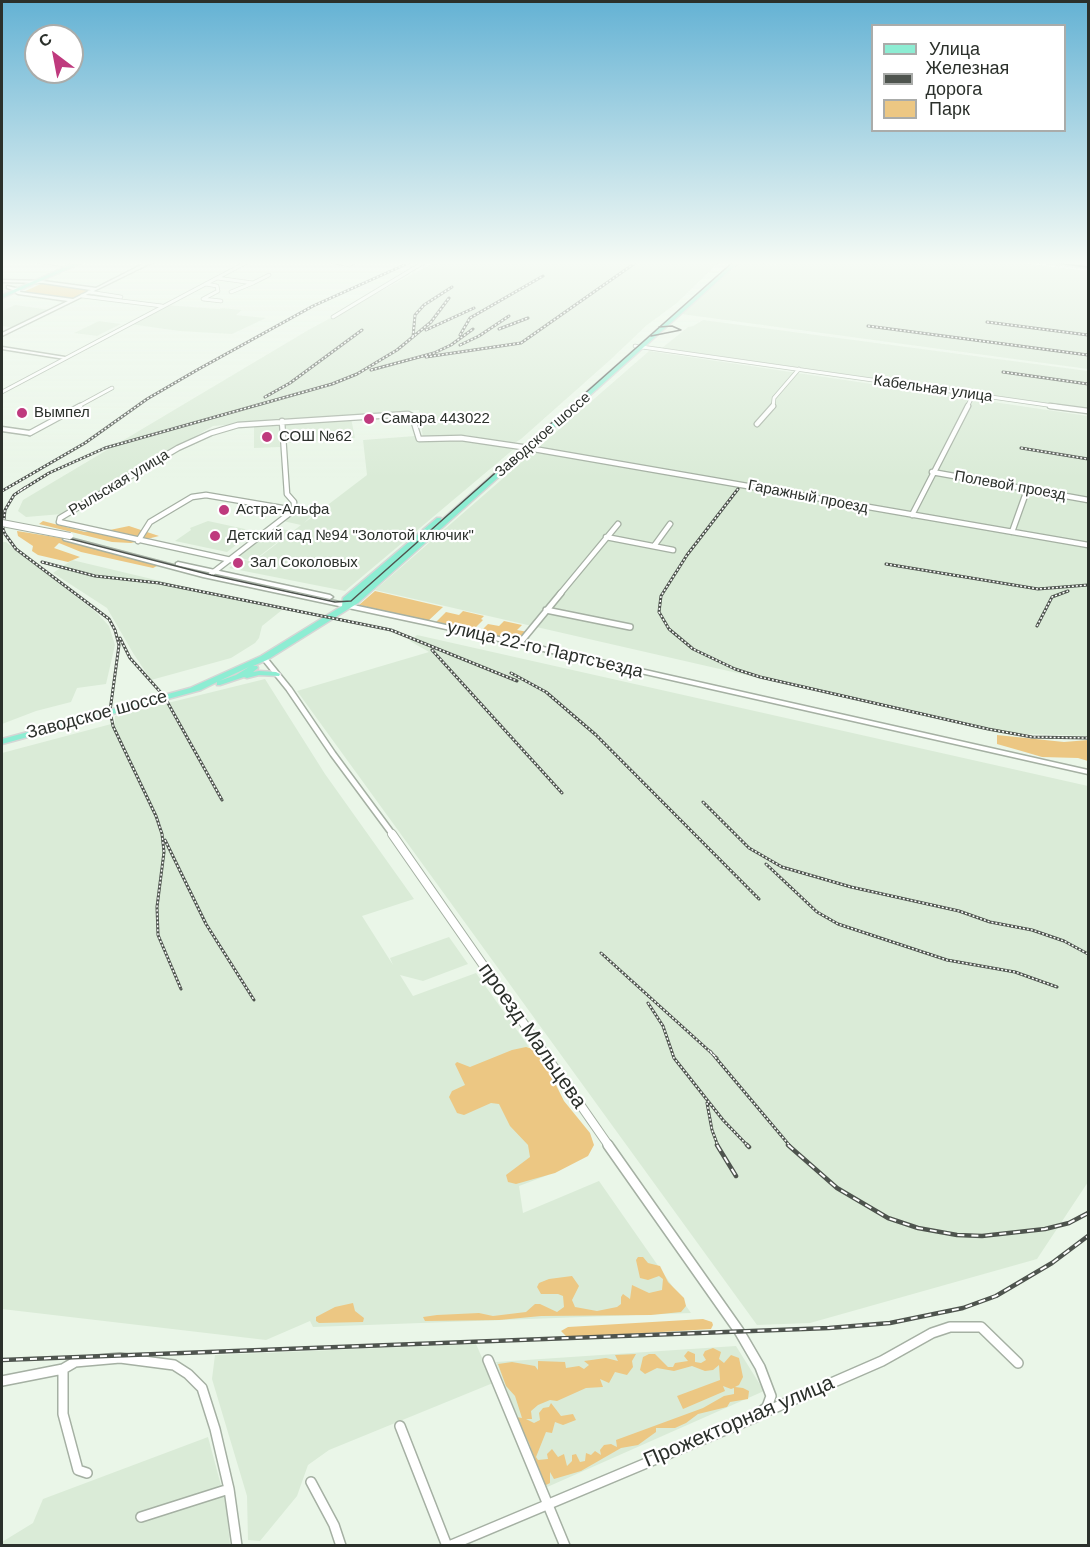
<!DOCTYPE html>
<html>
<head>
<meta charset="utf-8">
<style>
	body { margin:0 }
	#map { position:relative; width:1090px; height:1547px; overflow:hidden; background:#eaf6e8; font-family:Helvetica,sans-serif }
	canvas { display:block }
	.frame { position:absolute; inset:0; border:3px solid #2b302b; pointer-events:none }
	.legend { position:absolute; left:871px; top:24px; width:195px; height:108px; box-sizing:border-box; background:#fff; border:2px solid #aaacaa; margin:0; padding:8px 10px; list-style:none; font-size:18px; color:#2b302b }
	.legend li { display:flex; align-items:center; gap:12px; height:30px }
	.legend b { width:30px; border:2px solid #aaacaa }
	.north { position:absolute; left:24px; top:24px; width:60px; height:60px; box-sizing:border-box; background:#fff; border:2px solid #aaacaa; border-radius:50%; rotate:328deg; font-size:16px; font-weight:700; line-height:24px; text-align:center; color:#2b302b }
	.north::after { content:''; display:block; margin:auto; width:21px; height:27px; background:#bf3a7e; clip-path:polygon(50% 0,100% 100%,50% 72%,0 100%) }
</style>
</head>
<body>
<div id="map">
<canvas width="1090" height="1547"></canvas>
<div class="frame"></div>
<ul class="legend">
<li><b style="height:8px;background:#8dedd3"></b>Улица</li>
<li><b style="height:8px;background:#4e544e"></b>Железная дорога</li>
<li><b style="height:16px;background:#ecc783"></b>Парк</li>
</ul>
<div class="north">С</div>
</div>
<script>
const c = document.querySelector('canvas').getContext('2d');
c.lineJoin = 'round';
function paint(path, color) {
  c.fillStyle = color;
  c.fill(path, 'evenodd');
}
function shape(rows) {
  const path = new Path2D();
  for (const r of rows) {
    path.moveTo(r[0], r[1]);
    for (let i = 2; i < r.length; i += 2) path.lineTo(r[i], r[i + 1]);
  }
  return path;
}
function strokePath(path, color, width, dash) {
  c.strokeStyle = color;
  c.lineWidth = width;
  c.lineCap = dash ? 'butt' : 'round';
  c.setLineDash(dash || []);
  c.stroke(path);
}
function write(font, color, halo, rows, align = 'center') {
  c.font = font + ' Helvetica,sans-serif';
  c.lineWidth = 4.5;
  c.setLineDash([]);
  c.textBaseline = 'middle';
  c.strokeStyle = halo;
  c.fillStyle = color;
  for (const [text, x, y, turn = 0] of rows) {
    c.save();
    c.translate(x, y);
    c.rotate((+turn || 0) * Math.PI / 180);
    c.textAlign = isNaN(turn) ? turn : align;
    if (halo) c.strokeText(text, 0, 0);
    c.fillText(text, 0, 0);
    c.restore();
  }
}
paint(shape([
	[437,261,720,261,677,303,647,325,609,361,521,439,513,444,466,435,423,438,419,410,213,426,62,514,26,517,18,511,23,500,310,329],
	[742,261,776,265,781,261,1005,261,1088,271,1088,369,681,314],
	[15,305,51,310,14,328,2,326,2,311],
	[165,305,219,309,222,308,242,310,236,315,266,318,232,334,179,331,130,324],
	[703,320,1088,371,1088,409,662,348,688,327,693,326],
	[99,321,121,324,97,336,74,333],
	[649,351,1088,416,1088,736,999,733,375,590],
	[351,418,355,438,285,443,283,423],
	[279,425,280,447,254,448,254,427],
	[415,436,419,442,462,439,515,448,345,591,229,568,241,559,253,562,301,525,283,521,295,513,313,514,304,523,367,475,363,440],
	[208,521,254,531,227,552,175,541,191,530,190,528],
	[276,528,292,531,253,561,236,557],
	[2,542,6,542,97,613,109,626,115,645,106,684,77,688,71,702,36,711,2,724],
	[72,560,282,610,262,626,259,638,255,643,231,658,151,680,133,653,107,608,53,573],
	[417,635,1088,786,1088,1182,1037,1259,810,1323,757,1325,297,691,429,652,410,641],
	[265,679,325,774,414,899,362,916,393,965,390,958,449,937,468,964,423,981,400,975,413,996,476,973,529,1047,478,1067,548,1175,519,1186,523,1213,599,1181,691,1313,313,1327,310,1321,266,1340,2,1309,2,753,115,723,115,716],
	[476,1344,493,1383,329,1450,308,1465,297,1496,260,1541,248,1540,247,1496,212,1379,215,1355],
	[736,1346,764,1391,545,1488,496,1362],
	[208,1437,226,1504,230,1545,2,1546,2,1542,33,1523,43,1499]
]), '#daebd7');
paint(shape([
	[43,283,93,289,71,299,21,293],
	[43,521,85,532,105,531,129,526,159,536,131,543,112,542,39,524],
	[17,531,61,538,159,565,153,568,81,552,59,543,54,548,80,557,68,562,38,555,32,551,33,546,18,536],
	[375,591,443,607,428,621,359,605],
	[463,611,484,616,481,619,483,620,473,630,436,622,446,612,459,615],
	[504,621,522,625,517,630,528,632,520,641,480,632,488,624,499,626],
	[997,735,1064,742,1088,740,1088,761,1078,758,1042,757,1025,752,997,744],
	[526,1047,533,1049,548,1069,564,1101,590,1133,594,1145,588,1156,555,1173,516,1184,508,1182,506,1175,530,1157,528,1145,510,1126,499,1104,491,1103,464,1115,457,1113,449,1097,452,1091,465,1085,455,1064,457,1062,470,1067,512,1050],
	[638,1257,643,1257,648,1263,660,1266,668,1282,684,1298,686,1306,681,1312,651,1315,541,1316,499,1320,425,1321,423,1317,437,1315,479,1313,493,1316,526,1312,535,1304,540,1304,557,1312,564,1307,563,1296,558,1294,541,1294,537,1287,539,1283,549,1279,572,1276,579,1286,572,1300,575,1307,597,1311,617,1307,621,1304,621,1297,623,1294,630,1299,632,1285,649,1293,662,1290,663,1279,659,1276,648,1280,640,1278,636,1260],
	[353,1303,355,1311,364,1318,363,1322,319,1323,316,1321,316,1317,335,1307],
	[703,1319,712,1322,713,1325,711,1329,581,1337,567,1337,561,1331,568,1327],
	[713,1348,721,1352,719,1359,724,1363,731,1355,739,1358,743,1377,739,1385,735,1387,743,1388,749,1391,748,1399,730,1402,727,1407,698,1414,686,1423,675,1428,656,1428,656,1432,638,1445,621,1448,581,1471,554,1479,550,1472,550,1483,544,1486,529,1443,516,1417,522,1418,515,1396,506,1386,498,1364,512,1362,535,1366,538,1370,538,1361,565,1362,566,1368,579,1366,584,1369,589,1365,584,1361,606,1358,618,1361,615,1355,636,1354,632,1361,633,1367,627,1375,615,1372,609,1383,600,1379,603,1387,586,1388,557,1401,550,1400,538,1405,531,1411,532,1419,526,1419,534,1423,540,1420,539,1413,543,1408,549,1407,551,1403,561,1416,573,1414,576,1420,563,1425,555,1422,552,1433,546,1432,536,1457,538,1460,548,1459,547,1454,552,1449,558,1457,564,1454,567,1466,572,1461,572,1455,576,1454,580,1462,585,1461,586,1453,591,1455,595,1451,601,1455,600,1450,604,1445,611,1444,617,1447,616,1440,703,1408,724,1396,734,1394,734,1388,731,1389,723,1386,725,1391,683,1409,677,1396,720,1380,719,1365,713,1370,705,1371,692,1366,674,1371,657,1368,645,1374,640,1370,643,1357,649,1354,655,1354,668,1367,673,1367,675,1363,688,1361,684,1356,688,1351,695,1354,695,1362,701,1363,706,1360,703,1355,705,1351]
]), '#ecc783');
const streetFar4 = shape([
	[37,261,64,265],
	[331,261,349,265,356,261],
	[217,278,253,283,231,292],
	[253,283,269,275],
	[206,284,217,286,218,291,203,299,221,301],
	[89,292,121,297],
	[82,296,162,306],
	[333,317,426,261],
	[635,346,1061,407],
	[2,392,249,261],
	[77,407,112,388],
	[773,407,774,398,799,369],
	[967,407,973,395]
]);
const streetFar3 = shape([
	[1050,406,1088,411],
	[757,424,773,406],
	[30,433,80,406],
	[528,448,1088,545],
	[932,472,1088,500],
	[912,515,968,406],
	[1012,532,1027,490],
	[606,537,673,550],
	[138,541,150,522,192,497,206,495,294,510],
	[654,546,670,524],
	[231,560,59,522,60,518,178,448,211,433,238,425,408,414,412,416,419,439,461,438,522,447],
	[211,574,294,510,294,502,287,494,282,421],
	[560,594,618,524]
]);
const streetFar2 = shape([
	[546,610,630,627],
	[519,644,561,593],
	[264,658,289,689,333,754,393,835]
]);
const streetFar1 = shape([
	[392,834,609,1146]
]);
const street = shape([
	[608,1145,739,1331,760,1367,771,1396,767,1407,753,1418],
	[488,1360,565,1546],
	[63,1369,63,1414,78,1470,87,1473],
	[2,1381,63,1369,75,1362,120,1358,174,1365,188,1374,202,1388,215,1429,229,1489,237,1546],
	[765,1412,882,1361,932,1333,950,1327,981,1327,1018,1363],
	[400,1426,447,1546],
	[311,1482,334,1525,341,1546],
	[141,1517,229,1489],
	[449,1546,756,1417]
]);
const secondary = shape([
	[149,261,155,261,2,336,2,333,68,301,18,294,16,293,16,291,7,288,7,286,20,289,20,292,73,299,91,290,43,283,2,282,2,280,43,281,96,288,149,261],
	[2,347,65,357,67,358,65,359,2,349,2,347],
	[2,427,30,431,33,433,30,435,2,431,2,427],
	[66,537,204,573,428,621,1088,770,1088,774,428,625,203,577,64,540,63,539,66,537],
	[178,562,330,595,333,597,330,599,176,565,176,563,178,562]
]);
const primary = shape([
	[79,261,86,261,2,298,2,295,79,261],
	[735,261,740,261,358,603,267,660,253,666,257,666,258,668,253,672,259,671,276,672,280,674,279,676,259,675,247,678,244,677,220,685,217,685,217,682,201,690,2,744,2,739,190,688,261,656,342,606,343,598,437,518,441,518,441,520,350,601,352,599,735,261],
	[249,667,236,675,219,681,249,667],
	[1033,261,1051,261,1088,266,1088,268,1033,261]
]);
strokePath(streetFar4, '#a5b0a3', 4.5);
strokePath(streetFar3, '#a5b0a3', 7);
strokePath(streetFar2, '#a5b0a3', 8);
strokePath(streetFar1, '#a5b0a3', 10);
strokePath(street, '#a5b0a3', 12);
strokePath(secondary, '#a5b0a3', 3);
strokePath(primary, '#d5d6d5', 3);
strokePath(streetFar4, '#fff', 3);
strokePath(streetFar3, '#fff', 4.5);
strokePath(streetFar2, '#fff', 5);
strokePath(streetFar1, '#fff', 8);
strokePath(street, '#fff', 9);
paint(secondary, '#fff');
paint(primary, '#8dedd3');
strokePath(shape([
	[1041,261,1088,267],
	[651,336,681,330,672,326,659,327],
	[2,525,67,538,211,575,335,602,351,601,734,261]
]), '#4e544e', 1.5);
const railFar1 = shape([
	[987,322,1088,335],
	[868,326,1088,355],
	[499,329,528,318],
	[426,330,474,308],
	[460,335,470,318,543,276],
	[413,337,415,315,424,305,452,287],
	[460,345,479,336,509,316],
	[426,357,521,343,638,261],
	[371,370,434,353,451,345,473,329],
	[1003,372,1088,384],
	[265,397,290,383,362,330],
	[1021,448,1088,459],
	[26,487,14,495,5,510,3,529,5,534,16,549,109,619,115,630,119,645,110,711,113,726,156,816,162,834,164,852,157,907,158,935,181,989],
	[738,489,687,555,661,596,659,612,669,629,693,649,735,669,760,677,988,729,1032,737,1088,738],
	[2,491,85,443,147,399,197,370,313,306,413,261],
	[20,491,49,473,105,448,332,384,357,374,397,350,431,322,449,298],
	[42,562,95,576,159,583,391,630,517,681],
	[886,564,1038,589,1088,585],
	[1037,626,1052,597,1068,591],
	[120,638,130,658,164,696,222,800],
	[432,650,562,793],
	[511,673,546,692,596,735,759,899],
	[703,802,749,848,782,867,851,887,959,911,990,922,1032,930,1064,941,1088,954],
	[165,840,206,924,254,1000],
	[766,864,817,912,838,924,947,960,1015,972,1057,987],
	[601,953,717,1058],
	[648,1003,663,1026,674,1058,723,1120,748,1146],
	[710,1051,790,1146],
	[707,1103,712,1130,718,1146]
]);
const rail = shape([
	[717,1145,736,1176],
	[747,1145,749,1147],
	[788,1145,837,1188,888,1218,918,1228,957,1235,982,1236,1045,1229,1069,1223,1088,1213],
	[2,1360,829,1328,890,1323,963,1308,996,1296,1052,1263,1088,1236]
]);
strokePath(railFar1, '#4e544e', 3);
strokePath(rail, '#4e544e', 4.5);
strokePath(railFar1, '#fff', 1.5, [2]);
strokePath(rail, '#fff', 2, [7]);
const secondaryBridge = shape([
	[2,523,70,536]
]);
strokePath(secondaryBridge, '#a5b0a3', 8, []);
strokePath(secondaryBridge, '#fff', 6);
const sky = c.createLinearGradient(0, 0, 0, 478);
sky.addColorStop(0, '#64b2d4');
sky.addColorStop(0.55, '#f6fbf5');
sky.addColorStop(1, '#f6fbf500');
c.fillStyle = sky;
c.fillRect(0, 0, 1090, 478);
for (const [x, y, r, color] of [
	[22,413,6,"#bf3a7e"],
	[369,419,6,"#bf3a7e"],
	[267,437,6,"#bf3a7e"],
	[224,510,6,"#bf3a7e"],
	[215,536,6,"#bf3a7e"],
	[238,563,6,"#bf3a7e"]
]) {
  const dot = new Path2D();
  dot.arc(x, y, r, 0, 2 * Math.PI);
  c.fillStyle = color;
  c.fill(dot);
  strokePath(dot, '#fff', 2);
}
write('15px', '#2b302b', '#fff', [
	["Кабельная улица",933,389,8],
	["Заводское шоссе",543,435,-41],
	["Рыльская улица",119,483,-31],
	["Полевой проезд",1010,486,10],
	["Гаражный проезд",808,497,11]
]);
write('15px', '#2b302b', '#fff', [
	["Вымпел",34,413],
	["Самара 443022",381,419],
	["СОШ №62",279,437],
	["Астра-Альфа",236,510],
	["Детский сад №94 \"Золотой ключик\"",227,536],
	["Зал Соколовых",250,563]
], 'left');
write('18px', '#2b302b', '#fff', [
	["улица 22-го Партсъезда",545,650,13],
	["Заводское шоссе",97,715,-15]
]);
write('21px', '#2b302b', '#fff', [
	["проезд Мальцева",532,1036,55],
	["Прожекторная улица",739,1422,-23]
]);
</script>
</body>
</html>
